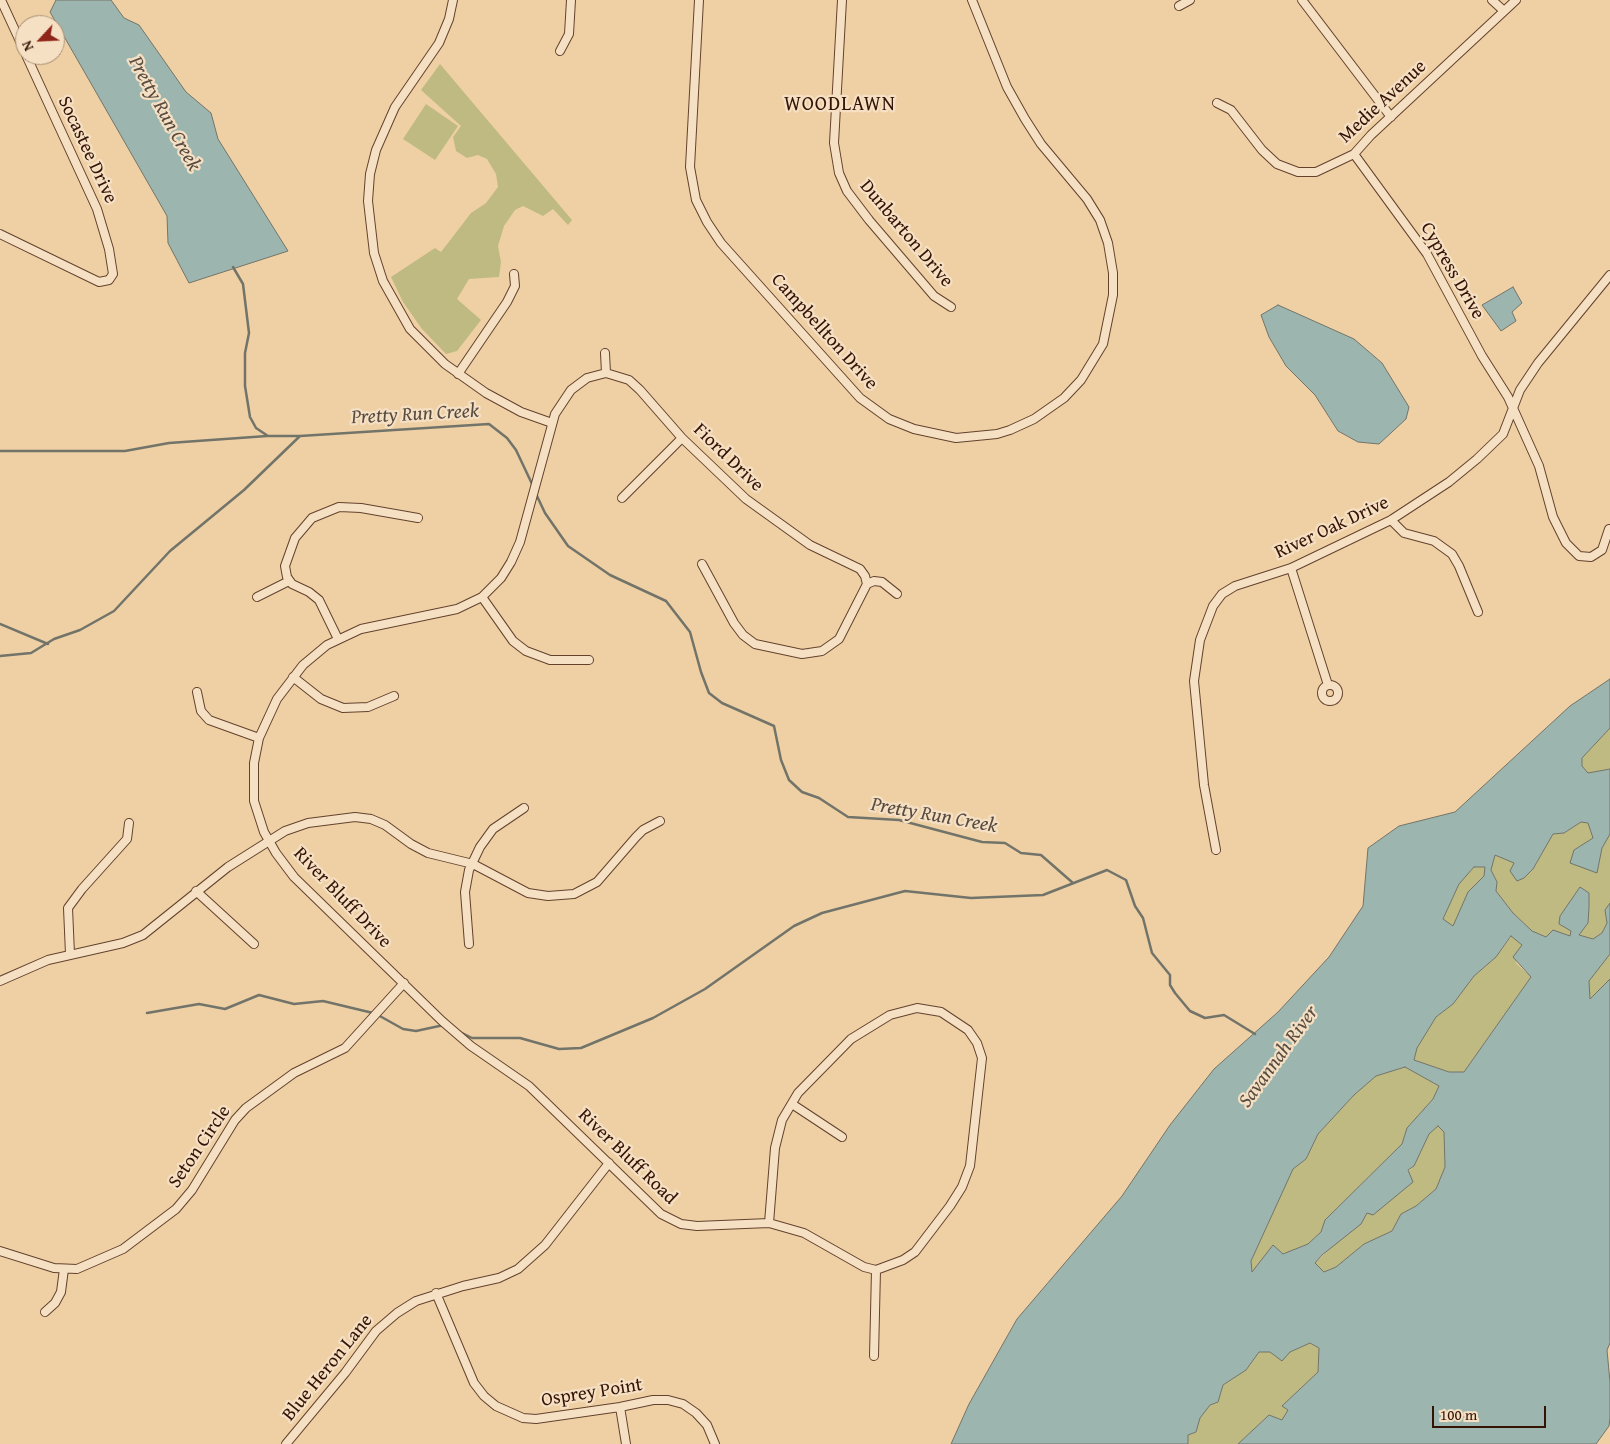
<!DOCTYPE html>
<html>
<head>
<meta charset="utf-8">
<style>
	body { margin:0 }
	#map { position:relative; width:1610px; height:1444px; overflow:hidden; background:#efd0a4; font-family:"Gentium Book Plus",serif }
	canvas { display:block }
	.north { position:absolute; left:15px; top:15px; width:50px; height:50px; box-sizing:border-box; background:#f5e0c4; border:1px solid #a88e77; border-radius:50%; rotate:245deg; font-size:14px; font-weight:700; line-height:20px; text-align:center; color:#341204 }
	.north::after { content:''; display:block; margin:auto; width:18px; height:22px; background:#8f2418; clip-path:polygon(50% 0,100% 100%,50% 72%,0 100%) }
	.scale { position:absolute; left:1432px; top:1406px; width:114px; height:22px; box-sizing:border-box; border:2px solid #341204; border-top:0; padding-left:6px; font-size:15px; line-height:18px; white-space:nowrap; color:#341204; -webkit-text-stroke:4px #f5e0c4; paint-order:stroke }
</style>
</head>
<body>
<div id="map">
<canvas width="1610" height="1444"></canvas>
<div class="north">N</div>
<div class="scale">100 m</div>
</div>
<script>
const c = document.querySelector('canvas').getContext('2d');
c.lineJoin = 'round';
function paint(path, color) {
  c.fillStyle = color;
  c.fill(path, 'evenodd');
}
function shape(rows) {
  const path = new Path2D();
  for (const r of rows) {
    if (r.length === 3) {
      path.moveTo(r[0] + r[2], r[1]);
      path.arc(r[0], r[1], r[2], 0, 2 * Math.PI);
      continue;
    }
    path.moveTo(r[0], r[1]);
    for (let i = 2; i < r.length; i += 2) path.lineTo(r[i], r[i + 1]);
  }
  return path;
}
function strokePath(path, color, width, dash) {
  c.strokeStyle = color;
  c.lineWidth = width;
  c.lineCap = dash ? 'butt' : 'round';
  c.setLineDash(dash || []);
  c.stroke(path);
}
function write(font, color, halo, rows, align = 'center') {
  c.font = font + ' "Gentium Book Plus",serif';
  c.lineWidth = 4.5;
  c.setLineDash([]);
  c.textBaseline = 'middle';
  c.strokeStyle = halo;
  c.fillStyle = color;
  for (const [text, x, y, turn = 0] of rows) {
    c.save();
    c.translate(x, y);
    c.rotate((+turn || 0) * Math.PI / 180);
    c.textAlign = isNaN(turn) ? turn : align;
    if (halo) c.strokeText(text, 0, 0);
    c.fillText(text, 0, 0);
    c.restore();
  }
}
paint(shape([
	[440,64,572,220,568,225,553,209,543,216,523,206,515,210,504,226,498,246,501,262,499,277,469,279,457,299,481,320,457,351,446,354,422,329,403,302,391,277,435,248,441,252,471,213,486,203,498,187,496,174,487,159,478,155,467,158,456,151,453,137,461,126,421,90],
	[426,104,458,126,435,160,403,139],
	[1610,728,1610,769,1588,773,1582,766,1582,758],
	[1581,822,1588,823,1593,838,1574,850,1576,863,1597,873,1602,848,1610,834,1610,903,1605,910,1607,923,1602,933,1593,939,1579,935,1588,923,1589,907,1589,893,1580,888,1560,916,1559,924,1572,931,1570,936,1546,937,1532,931,1513,913,1496,891,1497,882,1491,870,1495,855,1533,869,1553,834,1564,833],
	[1474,867,1486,867,1484,876,1468,892,1453,927,1443,920,1459,884],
	[1512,936,1523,945,1516,963,1531,977,1464,1072,1449,1072,1414,1060,1417,1048,1436,1017,1453,1004,1474,976,1496,957],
	[1610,954,1610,979,1589,1000,1589,981],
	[1405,1067,1439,1086,1433,1099,1407,1128,1402,1144,1325,1220,1321,1232,1308,1244,1283,1254,1252,1273,1251,1261,1293,1169,1306,1159,1318,1134,1354,1095,1376,1076],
	[1438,1125,1444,1132,1445,1167,1436,1189,1416,1206,1401,1214,1392,1231,1364,1244,1336,1267,1324,1272,1315,1263,1414,1166,1429,1134],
	[1310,1343,1319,1348,1318,1372,1283,1406,1288,1410,1282,1420,1269,1415,1238,1444,1188,1444,1188,1435,1196,1432,1200,1418,1210,1405,1218,1402,1223,1385,1246,1370,1259,1352,1290,1352]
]), '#beba82');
const water = shape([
	[56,0,111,0,124,18,139,25,186,92,211,113,218,139,288,251,189,283,168,243,167,216,50,12,56,0],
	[1513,287,1522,303,1512,312,1516,321,1501,331,1482,305,1513,287],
	[1278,305,1354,339,1382,363,1409,407,1406,419,1379,444,1358,442,1338,431,1315,395,1286,366,1269,337,1261,315,1278,305],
	[1610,679,1610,728,1582,758,1582,766,1588,773,1610,769,1610,834,1602,848,1597,873,1570,863,1574,850,1593,838,1588,823,1581,822,1564,833,1553,834,1533,869,1524,878,1517,881,1510,871,1514,863,1495,855,1491,870,1497,882,1496,891,1513,913,1532,931,1546,937,1553,930,1570,936,1571,931,1559,924,1560,916,1580,887,1589,893,1589,907,1588,923,1579,935,1593,939,1602,933,1607,923,1605,910,1610,903,1610,954,1589,981,1590,999,1610,979,1610,1343,1607,1350,1610,1382,1610,1418,1609,1426,1596,1444,1238,1444,1269,1415,1282,1420,1288,1410,1282,1406,1318,1372,1319,1348,1310,1343,1290,1352,1282,1361,1270,1352,1259,1352,1246,1370,1223,1385,1218,1402,1210,1405,1200,1418,1196,1432,1188,1435,1188,1444,951,1444,969,1404,1017,1319,1122,1196,1170,1125,1214,1069,1278,1012,1329,957,1363,906,1368,848,1399,826,1455,812,1570,706,1610,679],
	[1474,867,1485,867,1484,876,1468,892,1453,926,1443,919,1459,884,1474,867],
	[1511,936,1522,945,1513,957,1531,977,1464,1072,1449,1072,1414,1060,1417,1048,1436,1017,1453,1004,1474,976,1496,957,1511,936],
	[1405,1067,1439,1086,1433,1099,1407,1128,1402,1144,1325,1220,1321,1232,1308,1244,1283,1254,1273,1245,1252,1272,1251,1261,1293,1169,1306,1159,1318,1134,1354,1095,1376,1076,1405,1067],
	[1438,1126,1444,1132,1445,1167,1436,1189,1416,1206,1401,1214,1392,1231,1364,1244,1336,1267,1324,1272,1315,1263,1322,1255,1361,1224,1367,1213,1373,1215,1413,1182,1408,1170,1414,1166,1429,1134,1438,1126]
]);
paint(water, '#9cb5ae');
strokePath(water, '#72746a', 1);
strokePath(shape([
	[233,267,243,284,249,333,245,353,245,386,250,417,256,428,268,436,300,436,489,424,507,438,516,450,533,486],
	[0,451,125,451,169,443,267,436],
	[536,494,545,513,568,546,610,575,666,601,690,632,701,672,709,693,722,703,774,726,781,760,789,780,802,792,819,798,848,817,899,820,982,842,1005,843,1021,853,1041,855,1073,883],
	[0,624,48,644],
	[0,656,31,653,54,639,80,630,114,611,170,551,244,490,300,436],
	[147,1013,199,1004,225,1009,259,995,294,1004,323,1001,373,1013],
	[378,1015,403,1029,416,1031,444,1025],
	[460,1032,472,1038,520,1038,559,1049,581,1048,653,1018,705,989,794,926,822,913,905,891,971,898,1043,895,1107,870,1126,880,1135,906,1143,918,1152,953,1170,975,1170,985,1175,993,1190,1011,1205,1018,1224,1015,1255,1034]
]), '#72746a', 2.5);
const minor = shape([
	[1,0,25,52],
	[453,0,449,19,439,43,395,107,376,150,370,174,368,201,374,253,383,281,410,329,445,364,486,393,521,412,552,423],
	[699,0,690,167,696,200,707,222,721,243,860,398,889,419,914,429,956,438,997,434,1010,430,1034,419,1064,398,1081,380,1103,344,1113,295,1113,273,1108,243,1100,220,1087,199,1041,144,1025,119,1007,87,972,0],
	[842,0,834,143,839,173,847,191,869,220,934,296,951,307],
	[1302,0,1391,117],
	[1492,0,1504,11],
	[1179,6,1190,0],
	[560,51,569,34,571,0],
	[1217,103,1231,110,1262,150,1277,164,1298,172,1316,172,1354,154,1371,135,1516,0],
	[1354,154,1427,254,1482,356,1508,397,1539,466,1553,517,1566,543,1579,556,1591,557,1602,550,1609,529],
	[0,234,99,282,109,280,113,274,109,249,97,209,26,55],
	[605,353,606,373],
	[458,374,507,302,515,286,514,274],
	[622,498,682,438],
	[1391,520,1404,533,1434,541,1452,554,1459,566,1478,612],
	[702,564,734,623,743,635,755,644,802,654,822,651,839,639,867,584,865,576,860,569,810,545,746,499,682,438,640,390,629,380,606,373,587,378,571,390,555,414,520,542,511,562,501,578,482,597,457,609,361,629,327,645,303,665,277,699,259,738,254,763,254,801,264,832,276,853,294,877,442,1021,471,1046,529,1086,661,1214,681,1224,697,1226,769,1223,804,1233,864,1267,876,1270,903,1260,915,1252,950,1206,962,1187,970,1166,982,1058,977,1043,968,1030,941,1012,917,1008,890,1015,851,1039,798,1093,782,1120,775,1148,769,1223],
	[1291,568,1328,685],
	[867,584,874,581,882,582,897,594],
	[257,597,289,581],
	[482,597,513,641,526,651,550,660,589,660],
	[338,639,319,600,309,592,292,584,287,577,285,566,295,538,312,518,339,507,361,508,418,518],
	[293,677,321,699,343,708,368,707,394,696],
	[1330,693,8],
	[197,692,201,711,209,720,259,738],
	[1216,850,1204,785,1194,681,1200,640,1213,606,1222,594,1235,586,1291,568,1391,520,1449,482,1477,459,1503,434,1520,390,1538,363,1610,275],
	[196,891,254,944],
	[469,944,465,892,469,870,480,847,493,829,524,808],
	[70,954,68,908,82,889,127,839,129,823],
	[0,981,48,960,123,943,143,935,228,867,285,831,308,823,355,817,371,819,385,825,411,844,428,853,473,864,528,893,548,896,574,894,597,882,636,837,643,830,660,821],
	[792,1104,842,1137],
	[0,1251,54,1268,77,1269,123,1249,176,1209,192,1190,235,1120,246,1108,294,1073,345,1048,404,983],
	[436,1293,474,1383,484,1396,496,1406,523,1418,536,1419,620,1407,653,1400,668,1400,683,1404,696,1413,707,1425,715,1444],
	[45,1312,55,1303,61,1292,64,1269],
	[874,1356,876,1270],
	[620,1407,626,1444],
	[286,1444,345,1373,376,1331,397,1313,416,1301,463,1286,499,1278,518,1269,545,1245,609,1163]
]);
strokePath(minor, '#63422c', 10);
strokePath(minor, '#f5e0c4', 8);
write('19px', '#341204', '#f5e0c4', [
	["Medie Avenue",1383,102,-43],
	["Socastee Drive",87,150,65],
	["Dunbarton Drive",906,234,50],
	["Cypress Drive",1452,271,60],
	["Campbellton Drive",824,332,48],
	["Fiord Drive",728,458,44],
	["River Oak Drive",1332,528,-25],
	["River Bluff Drive",342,898,46],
	["Seton Circle",200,1147,-56],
	["River Bluff Road",627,1157,44],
	["Blue Heron Lane",328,1368,-51],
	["Osprey Point",592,1393,-9]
]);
c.letterSpacing = '1px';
write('20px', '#341204', '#f5e0c4', [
	["WOODLAWN",840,105]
]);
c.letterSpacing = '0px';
write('italic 20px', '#584b40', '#f5e0c4', [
	["Pretty Run Creek",164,114,61],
	["Pretty Run Creek",415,415,-3],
	["Pretty Run Creek",934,816,10],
	["Savannah River",1279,1057,-54]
]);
</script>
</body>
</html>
